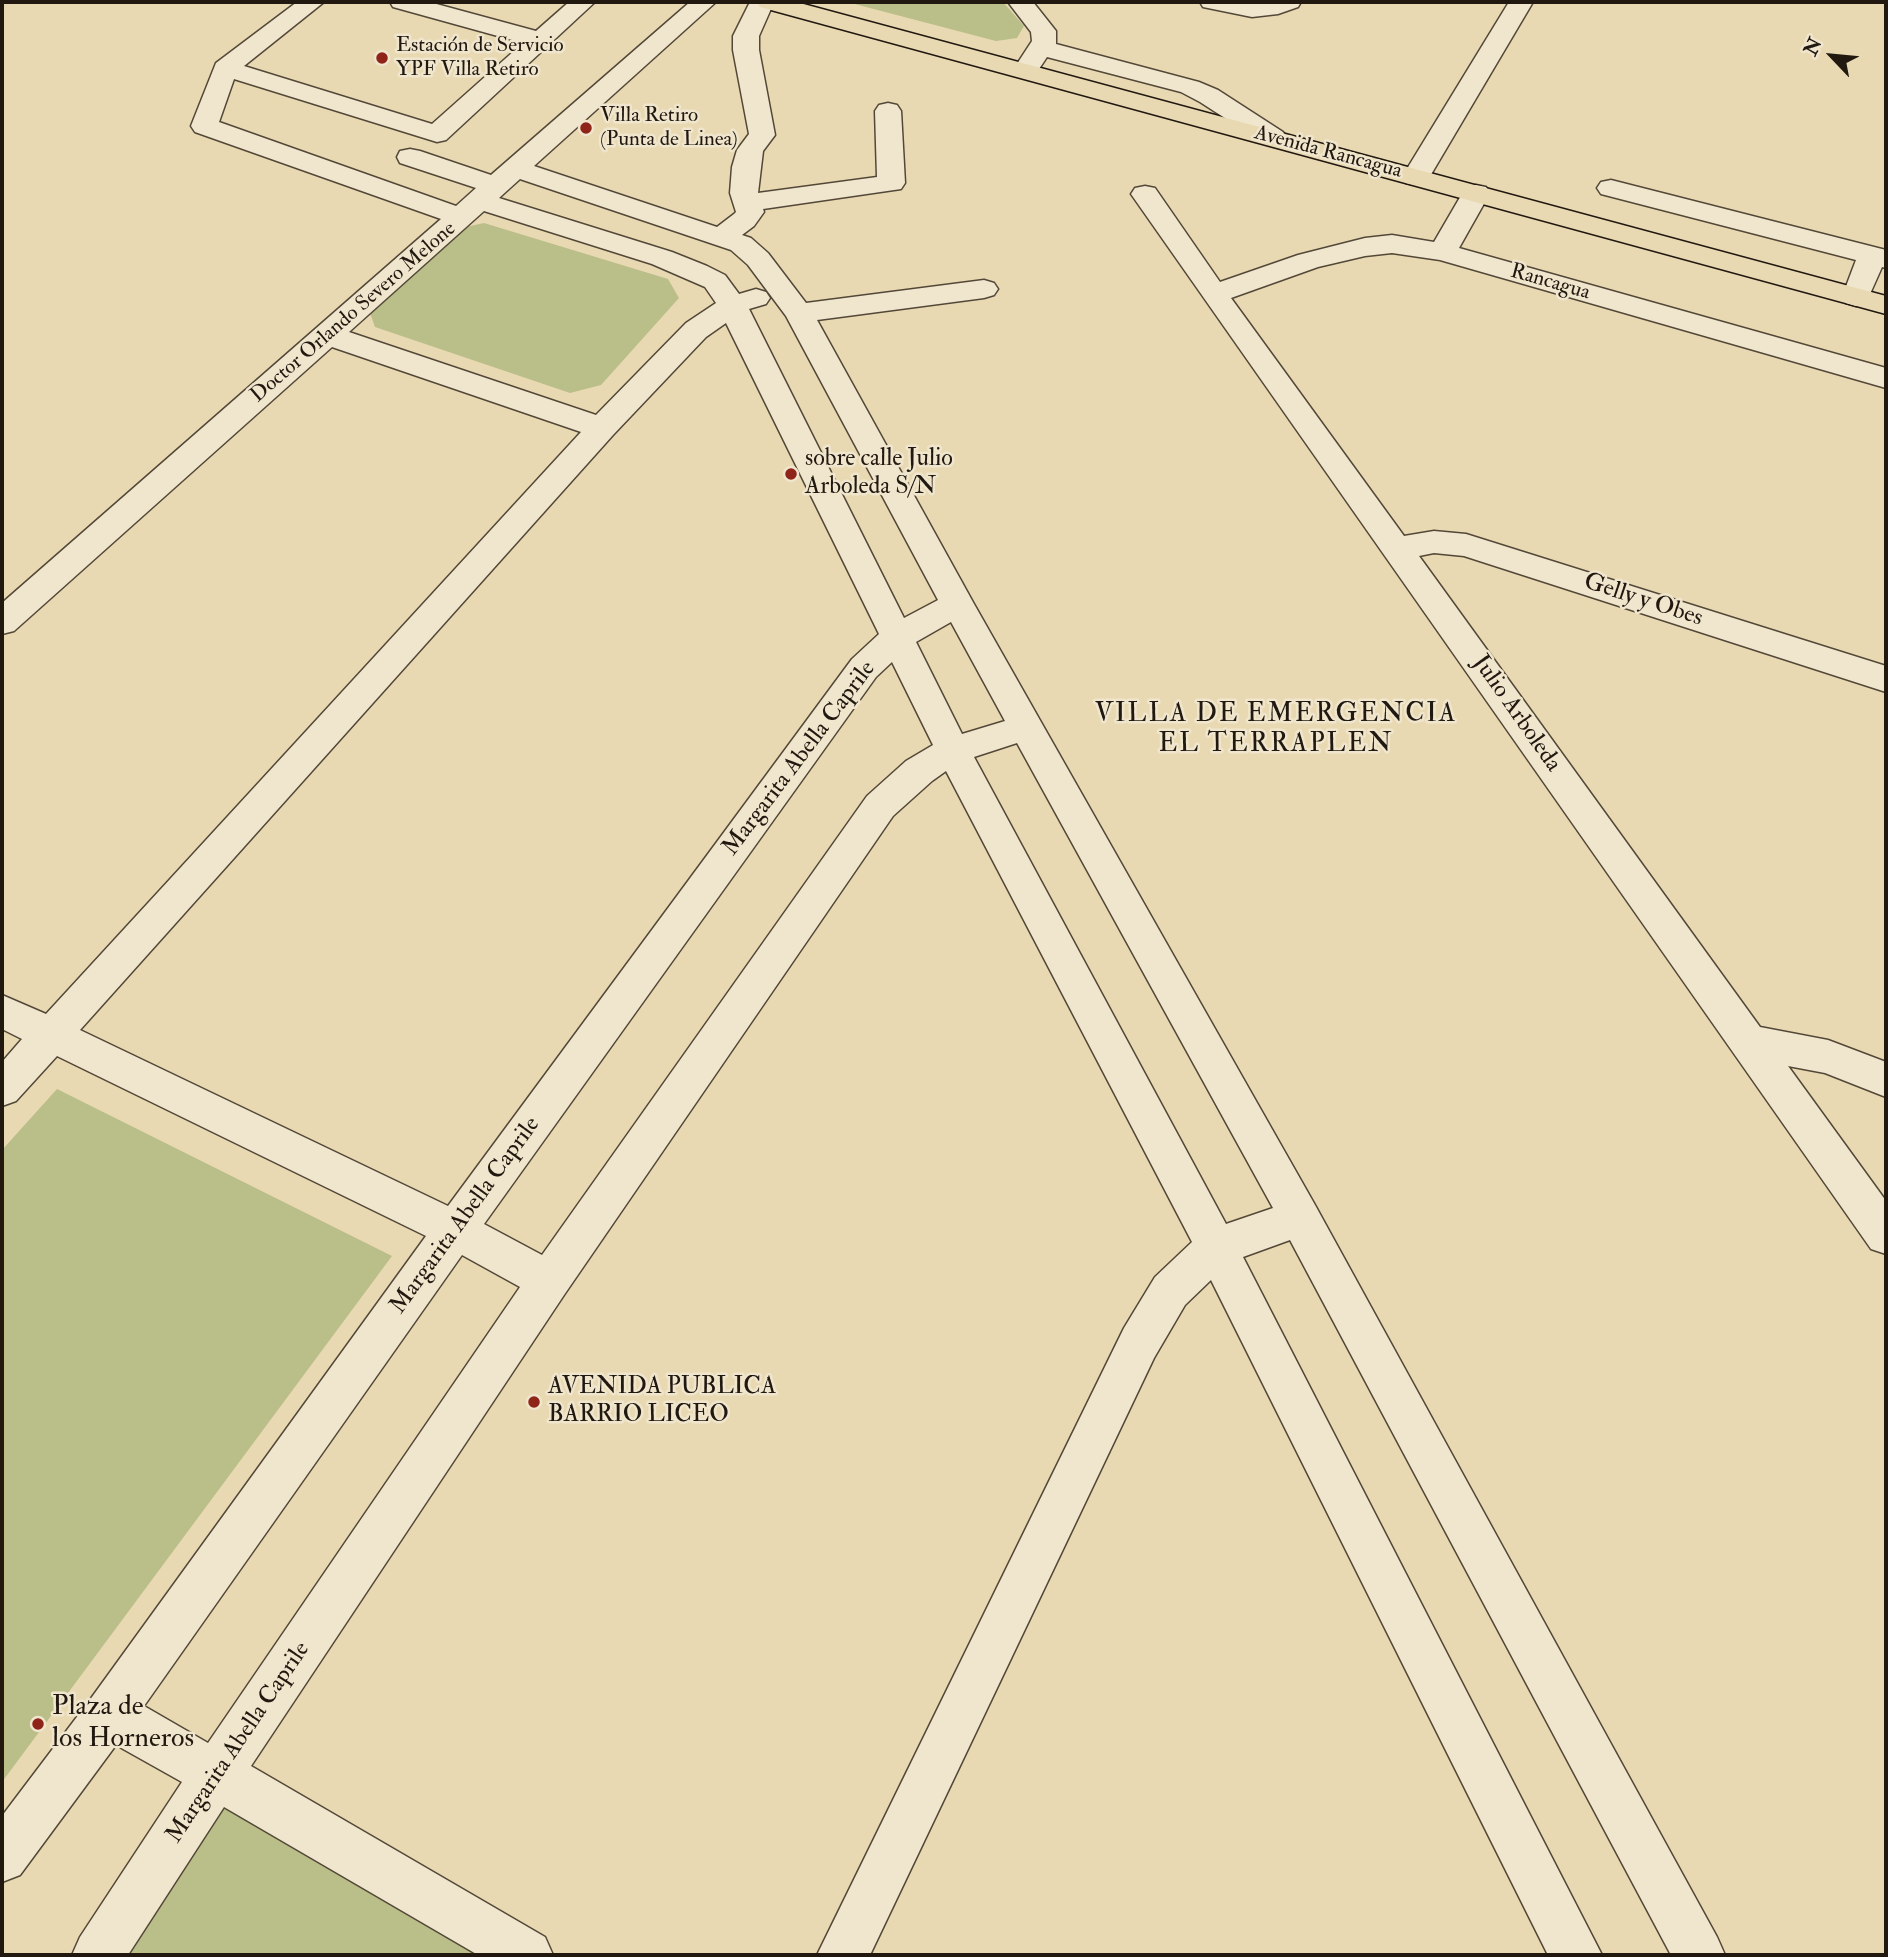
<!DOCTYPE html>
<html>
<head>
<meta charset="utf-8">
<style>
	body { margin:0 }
	#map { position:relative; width:1888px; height:1957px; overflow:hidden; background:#e8d9b2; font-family:"IM FELL Double Pica",serif }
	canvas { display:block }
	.frame { position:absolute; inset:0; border:4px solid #211810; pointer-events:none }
	.north { position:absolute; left:1797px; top:21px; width:70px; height:70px; -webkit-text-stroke:5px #f0e6cd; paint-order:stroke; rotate:296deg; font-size:19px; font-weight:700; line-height:28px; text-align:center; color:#211810 }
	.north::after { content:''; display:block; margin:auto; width:24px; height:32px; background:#211810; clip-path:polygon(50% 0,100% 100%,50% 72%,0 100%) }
</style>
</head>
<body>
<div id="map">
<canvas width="1888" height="1957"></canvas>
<div class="frame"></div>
<div class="north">N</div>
</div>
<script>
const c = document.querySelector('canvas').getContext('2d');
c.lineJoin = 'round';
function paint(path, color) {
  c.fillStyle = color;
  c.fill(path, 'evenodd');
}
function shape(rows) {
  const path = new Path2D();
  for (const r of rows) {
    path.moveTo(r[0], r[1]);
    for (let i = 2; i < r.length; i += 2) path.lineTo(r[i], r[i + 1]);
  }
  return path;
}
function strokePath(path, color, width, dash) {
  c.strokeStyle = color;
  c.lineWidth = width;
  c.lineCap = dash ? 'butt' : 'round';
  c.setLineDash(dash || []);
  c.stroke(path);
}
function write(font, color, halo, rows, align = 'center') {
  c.font = font + ' "IM FELL Double Pica",serif';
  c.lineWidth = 5;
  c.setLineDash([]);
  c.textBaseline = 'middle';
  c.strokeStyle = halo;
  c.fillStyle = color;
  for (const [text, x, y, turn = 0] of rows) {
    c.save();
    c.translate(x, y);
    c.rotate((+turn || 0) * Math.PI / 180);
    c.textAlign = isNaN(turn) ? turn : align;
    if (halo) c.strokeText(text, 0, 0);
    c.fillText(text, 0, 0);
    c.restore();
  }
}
paint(shape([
	[847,2,1003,2,1024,26,1017,38,996,41],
	[484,223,668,279,679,298,601,385,570,393,375,327,370,313,461,228],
	[57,1089,392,1256,2,1782,2,1150],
	[216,1775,297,1820,527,1955,98,1955]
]), '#babe89');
const minor = shape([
	[297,2,324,2,244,66,432,124,523,43,393,7,390,2,429,2,536,31,569,2,595,2,446,140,437,142,234,79,219,122,456,206,476,188,400,163,397,157,400,151,410,149,420,151,491,175,690,2,716,2,534,166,717,227,734,214,736,212,730,193,732,167,737,150,749,134,733,50,733,36,750,2,774,2,759,36,759,50,775,135,763,151,758,193,877,177,875,111,879,105,888,103,897,105,901,111,905,183,901,189,763,209,764,212,754,226,742,235,751,238,768,253,806,303,984,280,994,283,998,289,994,295,984,298,817,320,974,604,1315,1205,1717,1937,1725,1955,1671,1955,1290,1240,1243,1257,1602,1955,1548,1955,1211,1280,1185,1305,1154,1358,870,1955,817,1955,1124,1328,1155,1277,1192,1242,946,771,932,781,893,816,564,1295,251,1766,545,1937,553,1955,478,1955,224,1807,128,1955,72,1955,80,1937,182,1782,116,1745,20,1875,2,1882,2,1816,92,1697,426,1236,57,1056,16,1101,2,1106,2,1062,22,1039,2,1029,2,995,46,1014,581,432,332,347,14,631,2,634,2,603,441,219,195,132,191,126,216,63,297,2],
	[520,179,731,250,748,265,786,316,938,600,904,618,749,309,766,304,770,298,766,292,756,289,739,294,725,275,707,266,672,252,499,198,520,179],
	[484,211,652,264,705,287,716,303,686,323,596,415,349,332,484,211],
	[726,323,879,634,852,659,448,1206,80,1030,613,435,706,337,726,323],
	[951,622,1005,721,962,734,916,642,951,622],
	[892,662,933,745,906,761,867,796,542,1255,484,1224,876,677,892,662],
	[1017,743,1273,1208,1226,1224,974,757,1017,743],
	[462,1255,520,1287,208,1743,144,1706,462,1255],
	[1008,2,1033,2,1056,31,1056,44,1199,82,1218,90,1283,132,1287,138,1283,144,1274,146,1265,144,1200,102,1181,92,1047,57,1037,72,1028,75,1019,72,1015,67,1032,41,1031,32,1008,2],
	[1200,2,1252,3,1301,2,1298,7,1278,14,1252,17,1203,7,1200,2],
	[1509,2,1533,2,1426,183,1416,185,1406,183,1402,177,1509,2],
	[1611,180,1882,249,1886,250,1886,268,1882,267,1866,303,1856,306,1846,303,1842,297,1856,260,1601,194,1597,188,1601,182,1611,180],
	[1476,185,1486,187,1490,193,1459,248,1886,368,1886,388,1440,260,1392,253,1365,256,1318,267,1231,298,1404,536,1434,531,1466,534,1886,666,1886,692,1464,556,1434,553,1419,556,1760,1027,1828,1040,1886,1062,1886,1097,1825,1073,1788,1066,1886,1201,1886,1254,1871,1249,1131,194,1135,188,1145,186,1155,188,1220,282,1298,255,1365,238,1392,235,1434,242,1466,187,1476,185]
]);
const major = shape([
	[757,2,796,2,1886,296,1886,314,760,7,757,2]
]);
strokePath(minor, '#534838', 3);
strokePath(major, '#211810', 3);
paint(minor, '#f0e6cd');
paint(major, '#e8d9b2');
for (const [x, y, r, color] of [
	[382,58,7,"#8f2418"],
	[586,128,7,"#8f2418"],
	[791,474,7,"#8f2418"],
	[534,1402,7,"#8f2418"],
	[38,1724,7,"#8f2418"]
]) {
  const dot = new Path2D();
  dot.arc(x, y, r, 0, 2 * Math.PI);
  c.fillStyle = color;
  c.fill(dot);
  strokePath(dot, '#f0e6cd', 2.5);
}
write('21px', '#211810', '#f0e6cd', [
	["Estación de Servicio",396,46],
	["YPF Villa Retiro",396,70],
	["Villa Retiro",600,116],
	["(Punta de Linea)",600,140]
], 'left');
write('21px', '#211810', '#f0e6cd', [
	["Avenida Rancagua",1328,153,15],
	["Rancagua",1550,283,16],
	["Doctor Orlando Severo Melone",354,313,-41]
]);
write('24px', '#211810', '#f0e6cd', [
	["sobre calle Julio",805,460],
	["Arboleda S/N",805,488],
	["AVENIDA PUBLICA",548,1388],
	["BARRIO LICEO",548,1416]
], 'left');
write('24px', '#211810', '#f0e6cd', [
	["Gelly y Obes",1643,601,18],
	["Julio Arboleda",1516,714,55],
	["Margarita Abella Caprile",800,759,-53],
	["Margarita Abella Caprile",466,1216,-54],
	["Margarita Abella Caprile",239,1743,-56]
]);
c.letterSpacing = '2px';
write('26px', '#211810', '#f0e6cd', [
	["VILLA DE EMERGENCIA",1276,715],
	["EL TERRAPLEN",1276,745]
]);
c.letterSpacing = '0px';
write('28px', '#211810', '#f0e6cd', [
	["Plaza de",52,1708],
	["los Horneros",52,1740]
], 'left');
</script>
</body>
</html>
